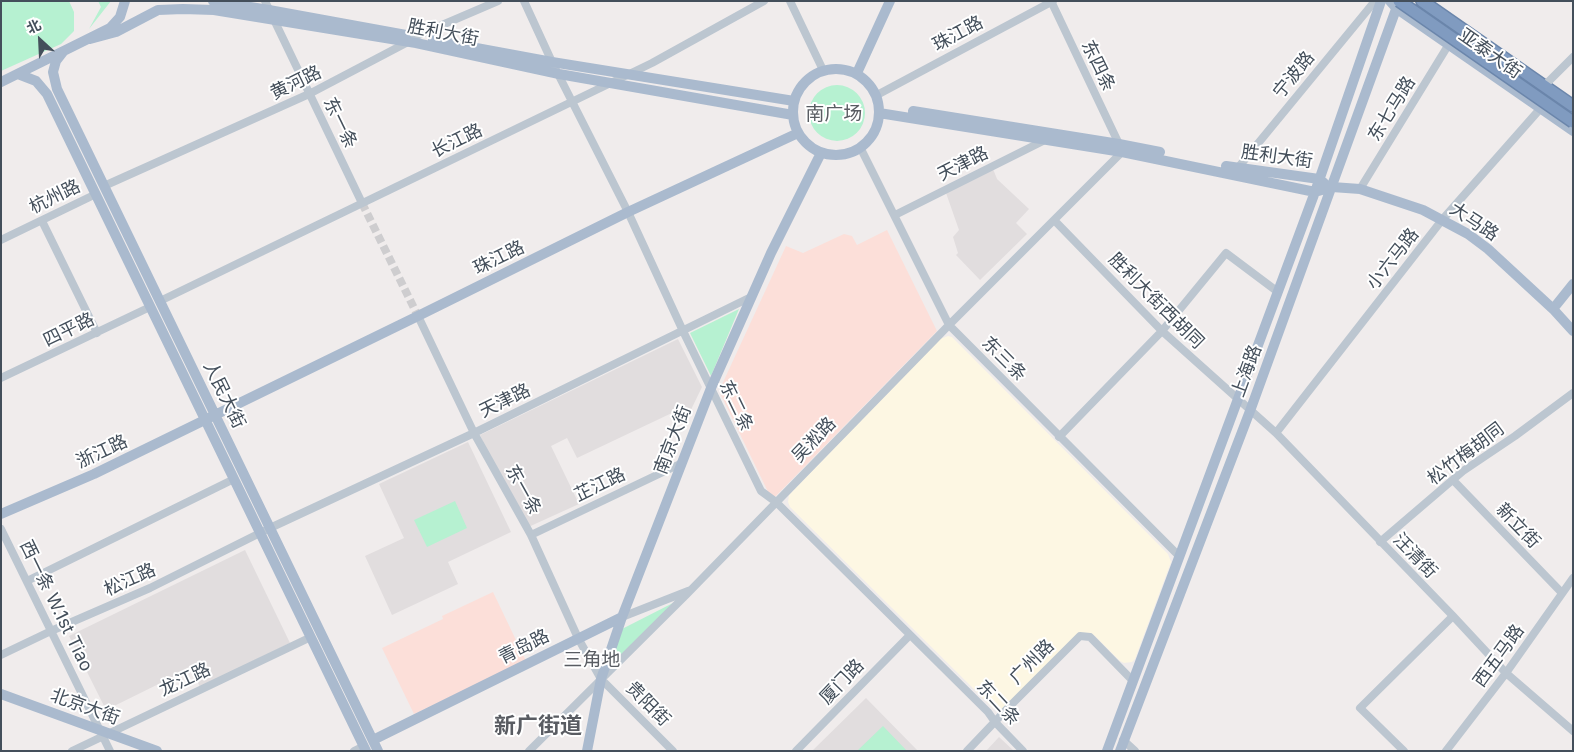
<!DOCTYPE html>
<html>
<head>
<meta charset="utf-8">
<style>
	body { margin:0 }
	#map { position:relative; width:1574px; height:752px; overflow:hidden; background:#f0ecec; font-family:Inter,"Noto Sans SC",sans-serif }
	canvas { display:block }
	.frame { position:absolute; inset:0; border:2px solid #444f5b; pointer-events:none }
	.north { position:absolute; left:15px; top:15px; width:50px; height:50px; -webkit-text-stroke:4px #fff; paint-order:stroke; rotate:335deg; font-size:14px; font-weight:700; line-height:20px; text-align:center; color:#444f5b }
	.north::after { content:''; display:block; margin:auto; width:18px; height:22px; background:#444f5b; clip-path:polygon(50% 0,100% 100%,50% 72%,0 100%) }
</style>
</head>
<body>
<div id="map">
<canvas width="1574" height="752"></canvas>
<div class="frame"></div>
<div class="north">北</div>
</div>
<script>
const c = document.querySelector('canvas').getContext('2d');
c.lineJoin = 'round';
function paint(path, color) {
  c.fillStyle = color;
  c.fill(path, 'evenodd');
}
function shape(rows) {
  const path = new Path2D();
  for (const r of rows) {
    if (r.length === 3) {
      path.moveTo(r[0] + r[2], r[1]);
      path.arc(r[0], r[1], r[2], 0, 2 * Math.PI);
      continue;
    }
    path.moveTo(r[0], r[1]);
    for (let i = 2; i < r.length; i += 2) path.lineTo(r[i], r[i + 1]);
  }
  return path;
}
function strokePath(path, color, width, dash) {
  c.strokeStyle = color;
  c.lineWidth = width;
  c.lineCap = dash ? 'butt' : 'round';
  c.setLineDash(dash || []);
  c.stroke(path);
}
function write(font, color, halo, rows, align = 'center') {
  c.font = font + ' Inter,"Noto Sans SC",sans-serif';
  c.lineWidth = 4;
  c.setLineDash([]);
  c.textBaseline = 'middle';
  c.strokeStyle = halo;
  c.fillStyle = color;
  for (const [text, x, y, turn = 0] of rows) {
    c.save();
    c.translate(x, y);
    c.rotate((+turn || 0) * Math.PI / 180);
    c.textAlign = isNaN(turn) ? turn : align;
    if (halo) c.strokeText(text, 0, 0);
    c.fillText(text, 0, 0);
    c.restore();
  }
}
paint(shape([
	[948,336,952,337,1168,554,1171,562,1135,659,1132,662,1124,663,1120,661,1095,636,1090,633,1080,634,1004,709,994,709,790,507,788,502,789,495,940,339]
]), '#fdf7e3');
paint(shape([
	[993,169,997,179,1029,209,1016,223,1027,234,980,280,956,255,958,253,953,237,959,230,946,193],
	[678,339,702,387,687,418,674,412,577,458,567,438,551,446,579,504,524,529,480,435],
	[468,442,511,532,448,562,458,584,392,615,365,556,404,538,379,484],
	[245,550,290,643,200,687,191,668,106,710,69,636],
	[866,698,918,751,812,751],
	[999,737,1014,751,986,751]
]), '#e1ddde');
paint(shape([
	[887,230,937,331,772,500,719,391,786,246,803,253,844,234,852,236,857,245],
	[493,592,526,661,414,714,382,648,443,619,442,616]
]), '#fcdfd9');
paint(shape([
	[1,1,69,1,74,12,74,31,61,44,1,71],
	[98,1,111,1,89,29,101,7],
	[837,113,28],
	[739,309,711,376,690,333],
	[455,501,467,528,427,547,414,520],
	[673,603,604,676,620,630],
	[883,726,907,751,857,751]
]), '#b6f1d1');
strokePath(shape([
	[362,203,418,316]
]), '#cecdcf', 8, [8, 4]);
const highway = shape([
	[1422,1,1573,106]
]);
strokePath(highway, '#6b86ab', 14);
strokePath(shape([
	[265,1,362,203],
	[524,1,552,62,628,212,683,331,761,491,776,502,988,712,995,722,1023,751],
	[790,1,823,70],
	[1051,1,1119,144],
	[1548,82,1573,57],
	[877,95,1053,1],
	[860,147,949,325,1179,556],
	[1237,169,1375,1],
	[104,186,309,94,408,42,414,37,498,1],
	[1360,189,1449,44],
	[895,215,1045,140],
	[1054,220,1162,331,1276,433,1453,616,1506,673,1573,731],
	[42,221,97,333],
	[1,240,96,194],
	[160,301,652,63,764,1],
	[418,316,474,433,531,535,578,638,601,679,673,751],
	[1,378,150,307],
	[1276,433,1442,220,1540,109],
	[1059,437,1162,331,1226,253,1278,292],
	[1453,480,1562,593],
	[1,529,110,751],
	[531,535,682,463],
	[1380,542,1463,471,1515,436,1573,393],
	[27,581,234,479],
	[622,617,688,591],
	[1,655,51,631,150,588,270,528,474,433,751,297],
	[1123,740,1135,751],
	[72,751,311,637],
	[354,751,364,746],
	[529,751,686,595,949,325,1122,152],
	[796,751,910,635],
	[967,751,1007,709,1080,636,1090,637,1133,681],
	[1404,751,1360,708,1453,616],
	[1446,751,1506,673,1573,578]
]), '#bcc6d0', 8);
strokePath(shape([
	[213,1,269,10,406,35],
	[1390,1,1397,9,1573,131],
	[90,39,116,32,158,10,183,9,214,10,416,43,559,74,793,115],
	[433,40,552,62,794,101],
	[63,52,56,61,53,72,57,89,378,751],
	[836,112,43],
	[857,73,890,1],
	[18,74,36,81,47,94,366,751],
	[1,82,110,28,120,17,125,1],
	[913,111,1119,144,1160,152],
	[879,113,1122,152,1315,192,1332,187,1360,189,1423,210,1468,234,1488,249,1553,309,1573,331],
	[1226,166,1319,179,1324,183],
	[1553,309,1573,284],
	[1,514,94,474,418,316,628,212,798,133],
	[1,694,157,751],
	[373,740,622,617],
	[587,751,601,679,622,617,711,388,771,253,821,153],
	[1107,751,1315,192,1381,1],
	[1120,751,1250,411,1399,1]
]), '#aabace', 10);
strokePath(highway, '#809bc0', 11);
const highwayBridge = shape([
	[1399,1,1573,122]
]);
strokePath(highwayBridge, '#6b86ab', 14, []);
strokePath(highwayBridge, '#809bc0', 11);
write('18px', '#444f5b', '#fff', [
	["胜利大街",443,33,11],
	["珠江路",958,34,-28],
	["亚泰大街",1490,54,35],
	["东四条",1098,66,64],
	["宁波路",1294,75,-51],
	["黄河路",296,83,-26],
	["东七马路",1392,109,-58],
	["东一条",340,123,64],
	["长江路",457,141,-26],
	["胜利大街",1277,157,8],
	["天津路",963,164,-27],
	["杭州路",55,197,-26],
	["大马路",1474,222,33],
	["珠江路",499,258,-26],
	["小六马路",1393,259,-52],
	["胜利大街西胡同",1156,301,45],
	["四平路",69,330,-26],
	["东三条",1004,359,45],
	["上海路",1247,371,-70],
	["人民大街",224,395,64],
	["天津路",505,401,-26],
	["东二条",736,406,64],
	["南京大街",673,440,-69],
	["吴淞路",814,440,-46],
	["浙江路",102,452,-25],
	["松竹梅胡同",1466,454,-37],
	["芷江路",600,485,-26],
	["东一条",523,490,61],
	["新立街",1518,526,46],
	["汪清街",1415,556,46],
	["松江路",130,580,-24],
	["西一条 W.1st Tiao",56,606,64],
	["青岛路",524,647,-27],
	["西五马路",1499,656,-54],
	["广州路",1032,662,-45],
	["龙江路",185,680,-25],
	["厦门路",842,682,-46],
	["东二条",998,703,47],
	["贵阳街",648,704,45],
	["北京大街",85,707,20]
]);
write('19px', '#595c62', '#fff', [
	["南广场",834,114],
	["三角地",592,660]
]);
write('bold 22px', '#595c62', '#fff', [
	["新广街道",538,726]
]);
</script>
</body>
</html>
